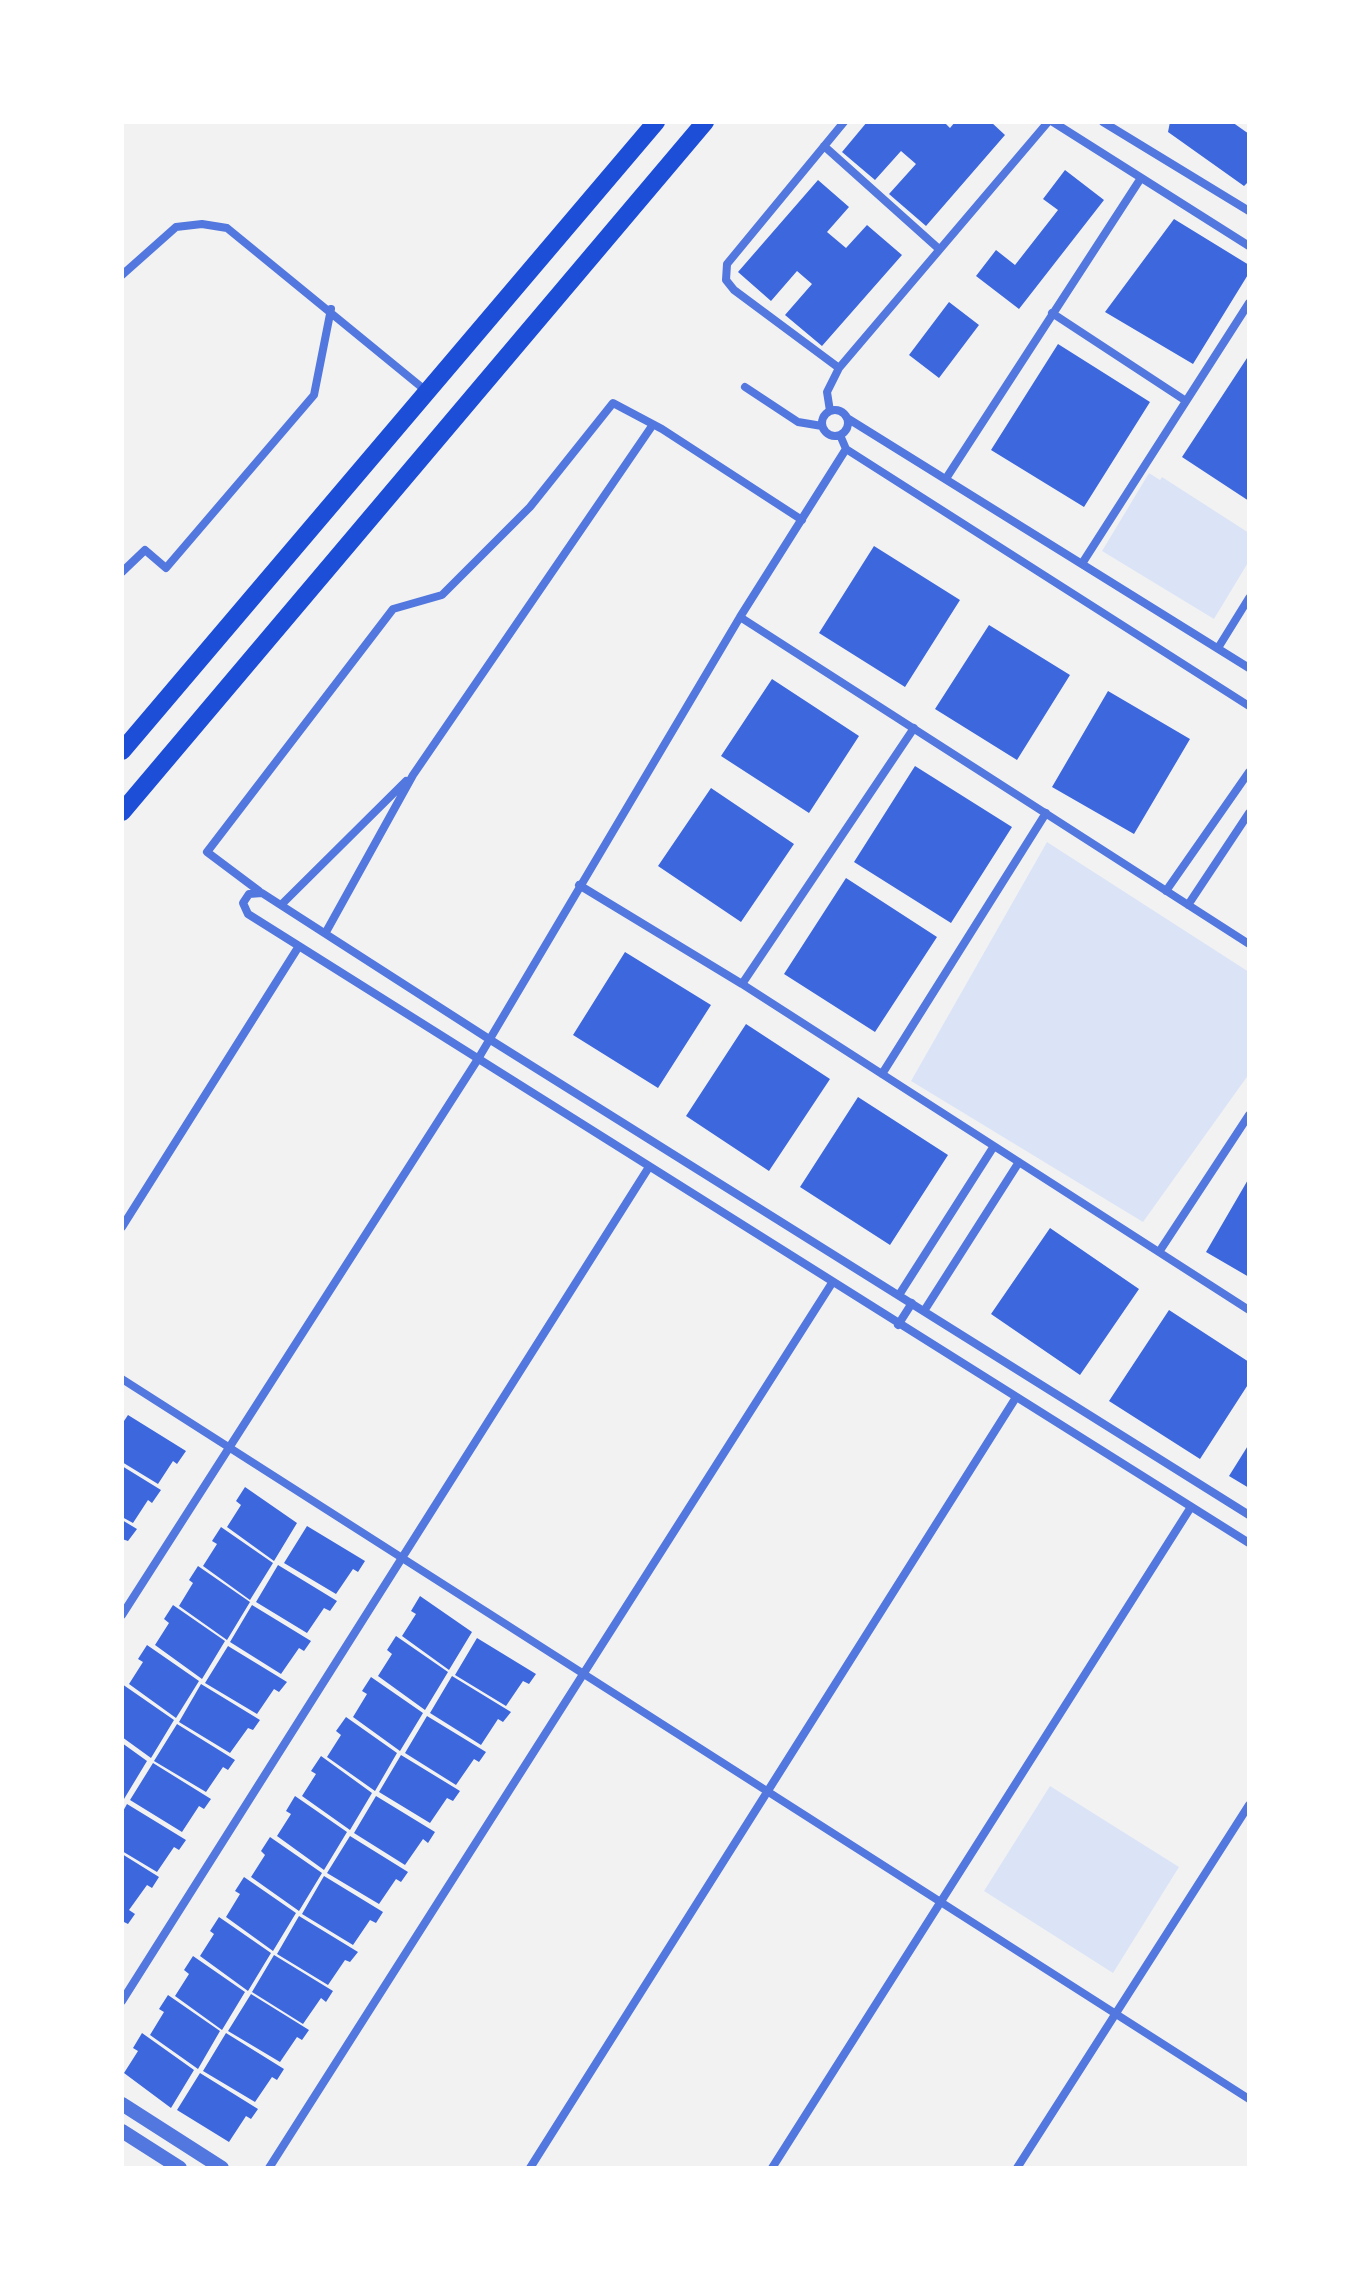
<!DOCTYPE html>
<html>
<head>
<meta charset="utf-8">
<style>
	body { margin:0 }
	#map { position:relative; width:1371px; height:2290px; overflow:hidden; background:#f2f2f2; font-family:Arial,sans-serif }
	canvas { display:block }
	.frame { position:absolute; inset:0; border:124px solid #fff; pointer-events:none }
</style>
</head>
<body>
<div id="map">
<canvas width="1371" height="2290"></canvas>
<div class="frame"></div>
</div>
<script>
const c = document.querySelector('canvas').getContext('2d');
c.lineJoin = 'round';
function paint(path, color) {
  c.fillStyle = color;
  c.fill(path, 'evenodd');
}
function shape(rows) {
  const path = new Path2D();
  for (const r of rows) {
    if (r.length === 3) {
      path.moveTo(r[0] + r[2], r[1]);
      path.arc(r[0], r[1], r[2], 0, 2 * Math.PI);
      continue;
    }
    path.moveTo(r[0], r[1]);
    for (let i = 2; i < r.length; i += 2) path.lineTo(r[i], r[i + 1]);
  }
  return path;
}
function strokePath(path, color, width, dash) {
  c.strokeStyle = color;
  c.lineWidth = width;
  c.lineCap = dash ? 'butt' : 'round';
  c.setLineDash(dash || []);
  c.stroke(path);
}
paint(shape([
	[1149,473,1160,480,1162,477,1249,533,1249,561,1214,619,1102,551],
	[1047,842,1249,972,1249,1074,1143,1222,911,1081],
	[1050,1786,1179,1867,1113,1973,984,1891]
]), '#dbe4f7');
paint(shape([
	[867,122,944,122,950,128,955,122,991,122,1005,135,926,226,889,194,916,164,901,151,875,180,842,152],
	[1170,122,1232,122,1249,134,1249,181,1244,186,1168,132],
	[1065,170,1104,200,1019,309,976,276,996,250,1015,265,1058,210,1043,199],
	[818,180,849,207,827,232,846,248,867,225,902,255,822,346,785,315,812,284,797,271,771,301,738,272],
	[1174,219,1249,265,1249,273,1193,364,1105,312],
	[949,302,979,325,939,378,909,355],
	[1058,344,1150,402,1084,507,991,450],
	[1249,355,1249,501,1182,457],
	[874,546,960,600,905,687,819,633],
	[989,625,1070,675,1017,760,935,709],
	[772,679,859,736,809,813,721,756],
	[1108,691,1190,739,1134,834,1052,787],
	[915,766,1012,827,951,923,854,862],
	[711,788,794,844,741,922,658,866],
	[846,878,937,937,875,1032,784,974],
	[625,952,711,1005,658,1088,573,1035],
	[746,1024,830,1079,769,1171,686,1116],
	[858,1097,948,1155,890,1245,800,1187],
	[1249,1178,1249,1277,1206,1252],
	[1050,1228,1139,1289,1080,1375,991,1314],
	[1169,1310,1249,1362,1249,1383,1200,1459,1109,1401],
	[128,1415,186,1451,177,1464,173,1461,158,1484,122,1462,122,1424],
	[1249,1444,1249,1488,1229,1476],
	[122,1466,161,1490,152,1503,148,1500,133,1523,122,1517],
	[245,1487,297,1523,274,1561,227,1527,241,1505,236,1501],
	[122,1520,137,1529,128,1541,122,1539],
	[307,1526,365,1561,358,1572,353,1569,336,1594,284,1563],
	[221,1527,273,1563,250,1600,203,1566,217,1544,212,1541],
	[278,1565,337,1601,330,1611,324,1608,307,1633,256,1602],
	[198,1566,250,1602,227,1640,179,1606,193,1583,189,1580],
	[420,1596,472,1632,449,1670,402,1636,416,1614,411,1611],
	[173,1605,225,1641,202,1679,155,1645,169,1623,164,1619],
	[252,1605,311,1641,304,1651,299,1648,281,1674,230,1642],
	[396,1636,448,1672,425,1710,378,1676,392,1654,387,1650],
	[477,1638,536,1674,529,1684,523,1681,506,1706,455,1675],
	[147,1645,199,1681,176,1718,129,1684,143,1662,138,1659],
	[228,1646,287,1682,279,1692,274,1689,257,1714,205,1683],
	[452,1676,511,1712,503,1722,498,1719,481,1745,430,1713],
	[371,1677,423,1713,400,1751,353,1717,367,1694,362,1691],
	[122,1684,174,1720,151,1758,122,1737],
	[201,1684,260,1720,253,1730,248,1728,230,1753,179,1722],
	[427,1716,486,1752,479,1762,474,1759,456,1785,405,1753],
	[346,1717,397,1753,375,1791,327,1757,341,1735,336,1731],
	[177,1724,235,1760,228,1770,223,1767,206,1792,154,1761],
	[122,1743,147,1761,124,1799,122,1797],
	[401,1755,460,1791,453,1801,447,1798,430,1823,379,1792],
	[321,1756,372,1793,350,1830,302,1796,316,1774,311,1771],
	[153,1763,211,1799,204,1809,199,1806,182,1832,130,1800],
	[295,1796,347,1832,324,1870,277,1836,291,1814,286,1811],
	[376,1796,435,1832,428,1843,423,1839,405,1865,354,1833],
	[127,1804,186,1840,179,1850,174,1847,157,1872,122,1851,122,1813],
	[350,1836,408,1872,401,1882,396,1879,379,1904,327,1873],
	[270,1837,322,1873,299,1911,251,1877,265,1855,261,1851],
	[122,1854,159,1877,152,1888,147,1885,129,1910,135,1914,128,1924,122,1921],
	[324,1876,383,1912,376,1923,370,1920,353,1945,302,1914],
	[244,1877,296,1913,273,1951,226,1917,240,1894,235,1891],
	[299,1916,358,1952,350,1962,345,1960,328,1985,277,1954],
	[219,1917,271,1953,248,1991,200,1956,214,1934,210,1931],
	[274,1955,333,1991,326,2002,321,1998,303,2024,252,1992],
	[193,1956,245,1992,222,2030,175,1996,189,1974,184,1970],
	[251,1994,309,2030,302,2040,297,2037,280,2062,228,2031],
	[168,1995,220,2031,198,2069,150,2035,164,2012,159,2009],
	[142,2033,194,2070,171,2108,124,2073,138,2051,133,2048],
	[226,2033,284,2069,277,2080,272,2077,255,2102,203,2071],
	[200,2073,258,2109,251,2119,246,2116,229,2142,177,2110]
]), '#3d67dc');
strokePath(shape([
	[1053,122,1249,246],
	[1103,122,1249,211],
	[824,146,939,249],
	[122,275,176,227,202,224,227,228,425,390],
	[1052,313,1186,401],
	[839,368,734,290,726,280,727,264,844,122],
	[745,387,798,422,822,426],
	[835,423,13],
	[830,411,827,392,839,368,1048,122],
	[847,418,1249,668],
	[846,449,1249,706],
	[947,477,1141,178],
	[1083,562,1249,303],
	[122,572,145,550,166,568,314,395,331,309],
	[740,617,1249,944],
	[1218,648,1249,598],
	[579,885,742,984,1249,1310],
	[259,891,207,852,393,609,442,595,530,507,613,403,662,429,802,520],
	[1166,891,1249,772],
	[281,905,406,781],
	[1188,905,1249,813],
	[326,932,413,775,652,426],
	[742,984,914,728],
	[882,1074,1046,813],
	[122,1227,299,946],
	[1159,1252,1249,1115],
	[899,1295,994,1146],
	[924,1311,1019,1162],
	[898,1325,912,1303],
	[122,1379,1249,2099],
	[1249,1515,489,1039,262,893,249,894,243,903,248,914,1249,1543],
	[122,1615,478,1059,740,617,846,449,840,435],
	[122,2001,649,1167],
	[269,2168,832,1283],
	[530,2168,1015,1399],
	[772,2168,1191,1507],
	[1017,2168,1249,1805]
]), '#5277de', 8);
strokePath(shape([
	[122,2104,222,2168],
	[122,2131,180,2168]
]), '#5277de', 14);
strokePath(shape([
	[122,751,656,122],
	[122,812,705,122]
]), '#1d4ed8', 18);
</script>
</body>
</html>
